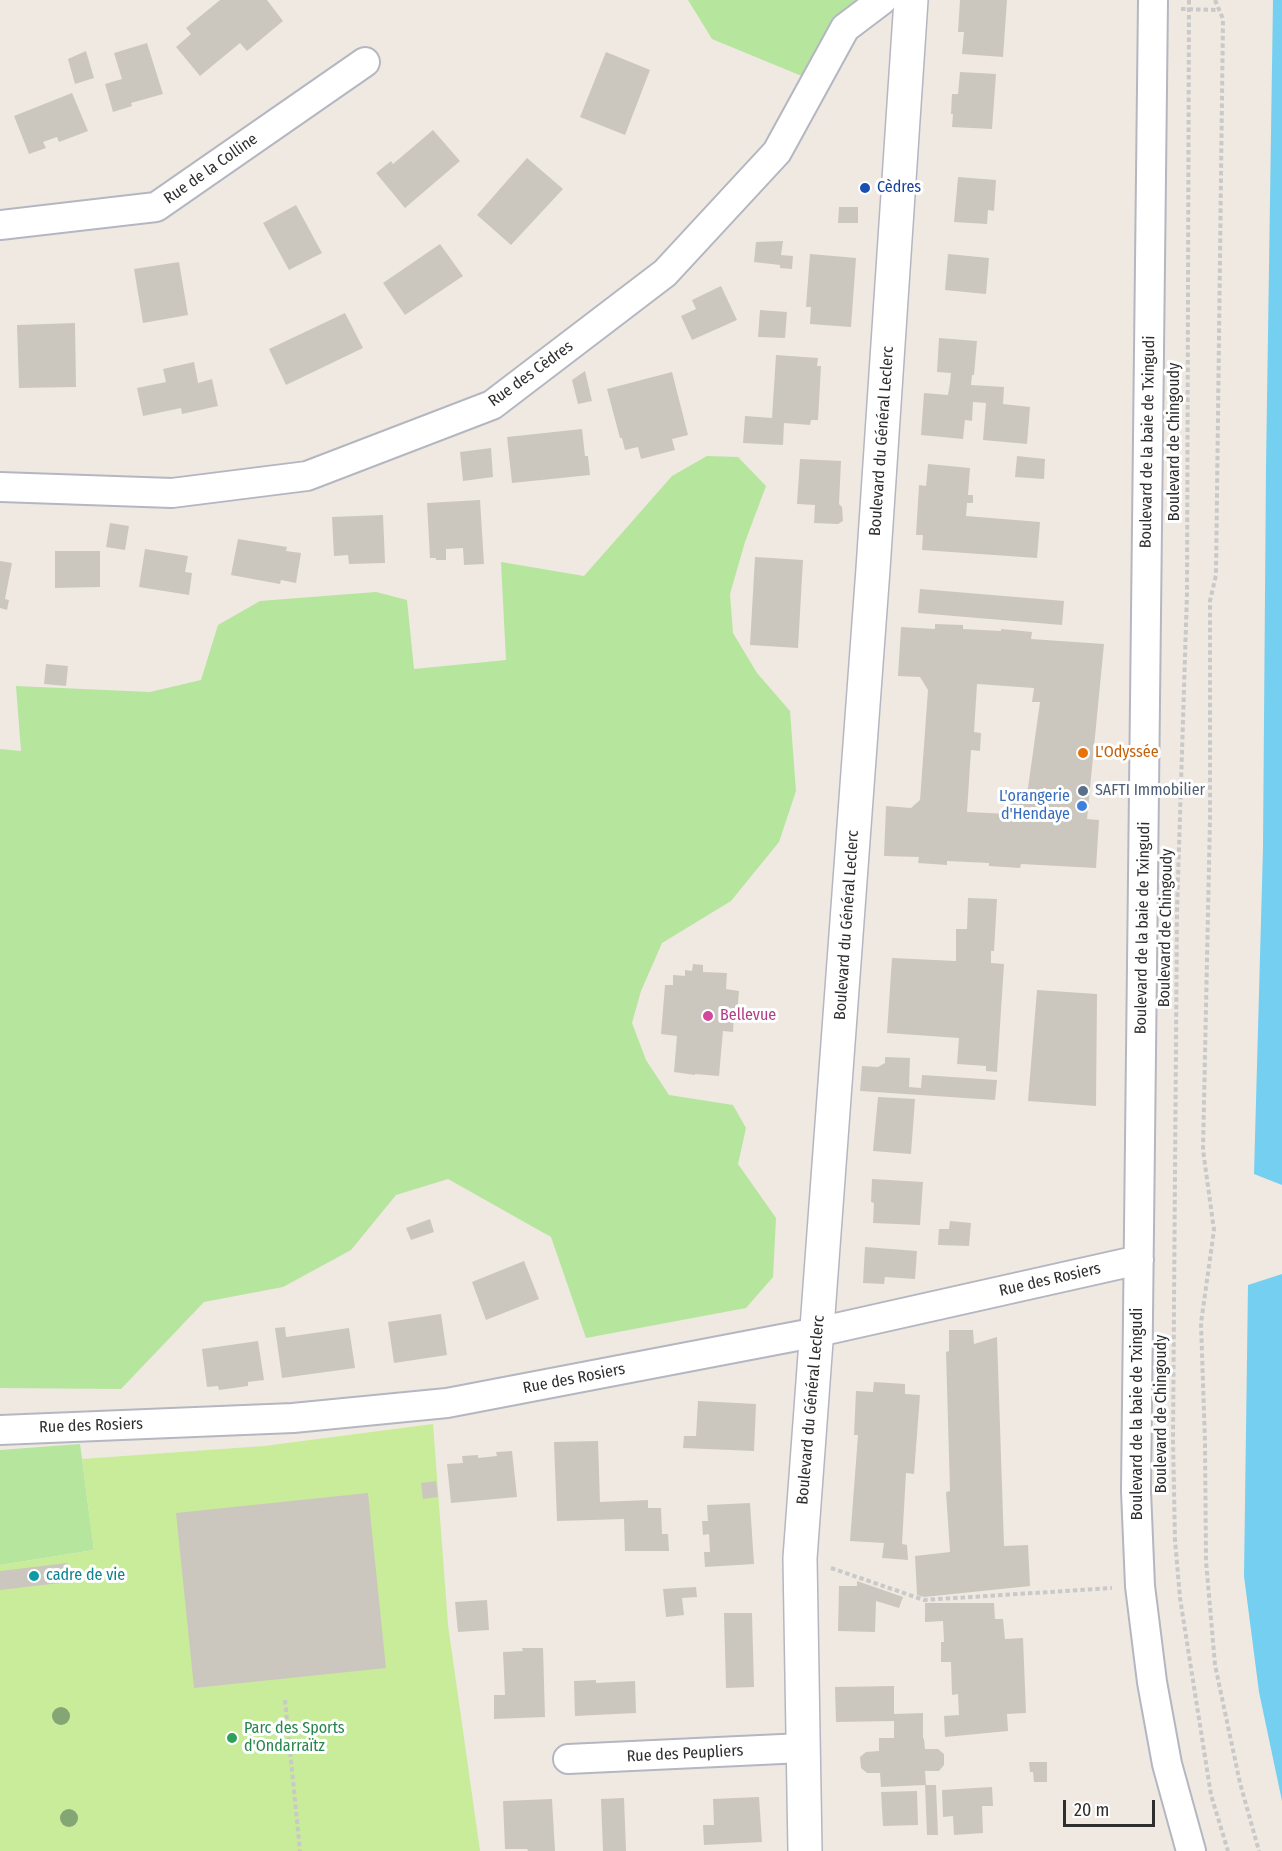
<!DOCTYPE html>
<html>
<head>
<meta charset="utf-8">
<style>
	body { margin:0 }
	#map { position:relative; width:1282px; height:1851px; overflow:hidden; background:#efe9e1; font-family:"Fira Sans Condensed",sans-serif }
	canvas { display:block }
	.scale { position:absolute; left:1063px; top:1800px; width:92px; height:27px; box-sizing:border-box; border:3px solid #2e2e2e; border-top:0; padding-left:8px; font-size:18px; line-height:21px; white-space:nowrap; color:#2e2e2e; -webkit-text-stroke:4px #fff; paint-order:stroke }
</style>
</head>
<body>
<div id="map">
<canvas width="1282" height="1851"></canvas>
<div class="scale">20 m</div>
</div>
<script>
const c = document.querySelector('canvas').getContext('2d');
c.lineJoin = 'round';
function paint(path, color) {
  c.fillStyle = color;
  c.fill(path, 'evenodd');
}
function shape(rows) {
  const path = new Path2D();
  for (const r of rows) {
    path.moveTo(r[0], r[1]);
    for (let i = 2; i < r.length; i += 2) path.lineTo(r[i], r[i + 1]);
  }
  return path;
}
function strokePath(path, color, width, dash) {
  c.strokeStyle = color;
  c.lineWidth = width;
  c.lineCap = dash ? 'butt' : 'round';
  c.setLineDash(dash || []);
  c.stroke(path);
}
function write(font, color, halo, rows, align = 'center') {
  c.font = font + ' "Fira Sans Condensed",sans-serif';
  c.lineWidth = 6;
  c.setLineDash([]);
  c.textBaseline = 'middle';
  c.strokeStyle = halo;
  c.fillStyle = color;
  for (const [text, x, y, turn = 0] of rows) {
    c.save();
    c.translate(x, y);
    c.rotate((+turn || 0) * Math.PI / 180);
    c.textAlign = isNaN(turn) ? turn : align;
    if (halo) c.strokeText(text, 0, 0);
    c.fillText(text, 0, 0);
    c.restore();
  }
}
paint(shape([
	[688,0,869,0,809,79,712,39],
	[707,456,738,457,766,486,745,542,730,594,733,633,757,673,790,711,796,791,779,842,731,901,662,943,641,991,632,1023,646,1060,669,1095,733,1105,746,1128,738,1164,776,1218,773,1277,746,1308,586,1338,551,1237,448,1179,396,1195,351,1250,283,1287,204,1302,121,1389,0,1388,0,749,21,751,16,686,150,692,201,680,218,625,260,601,376,592,407,600,414,669,506,660,501,562,584,576,672,476],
	[80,1444,94,1550,0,1565,0,1450]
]), '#b6e59e');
paint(shape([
	[433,1424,448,1625,480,1851,0,1851,0,1565,94,1550,82,1459,264,1446]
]), '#c9ec9a');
paint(shape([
	[1273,0,1282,0,1282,1185,1254,1174,1263,848,1266,467],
	[1282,1274,1282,1801,1259,1692,1244,1576,1248,1285]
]), '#75cff0');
paint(shape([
	[220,0,267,0,283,21,247,51,240,43,200,76,176,47,191,34,186,28],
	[960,0,1007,0,1003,57,962,54,964,32,958,32],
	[147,43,163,94,131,103,132,106,113,112,105,84,122,79,114,53],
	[86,51,94,78,75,84,68,59],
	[606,52,650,70,625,135,580,117],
	[960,72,996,74,992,129,952,127,953,114,951,114,952,94,958,94],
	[72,93,88,131,59,142,57,137,43,142,46,148,29,154,14,116],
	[433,130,460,161,405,208,376,173,391,161,393,164],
	[527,158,563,189,511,245,477,215],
	[958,177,996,180,994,211,988,210,987,224,954,222],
	[296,205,322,253,289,270,263,223],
	[839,207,858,207,858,223,838,223],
	[783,241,781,255,793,256,792,269,780,268,780,265,754,262,756,242],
	[440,244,463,276,405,315,383,283],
	[810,254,856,258,851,327,810,324,811,307,806,307],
	[948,254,989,258,986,294,945,290],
	[179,262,188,315,143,323,134,269],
	[721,286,737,320,692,340,681,316,696,309,692,300],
	[760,310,787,312,785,338,758,337],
	[345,313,363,348,286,385,269,349],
	[75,323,76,387,19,388,17,325],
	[939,338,977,341,974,375,972,375,971,385,1004,387,1003,404,1030,407,1027,444,983,440,986,403,973,402,972,421,965,420,963,439,921,435,924,393,948,395,950,383,951,373,937,372],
	[776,355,818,358,817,366,821,366,818,420,811,420,810,425,784,423,783,445,743,443,745,416,772,418],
	[194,362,198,383,212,379,218,406,182,414,181,408,143,416,137,388,166,382,163,369],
	[585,371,592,401,578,404,572,380],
	[672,372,688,435,672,439,675,450,641,459,638,447,625,450,622,438,620,438,607,389],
	[582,429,585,456,588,456,590,475,512,483,507,437],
	[491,448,493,477,463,481,460,452],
	[1017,456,1045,459,1044,479,1015,477],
	[800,459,841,461,839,504,842,507,843,521,838,524,814,523,815,505,797,504],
	[928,464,970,468,968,495,973,495,973,503,967,503,966,516,1040,522,1037,558,922,550,923,535,916,535,919,485,926,486],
	[480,500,484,564,464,565,463,548,446,549,446,560,436,560,436,558,430,558,427,503],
	[383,515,385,563,349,564,348,555,334,556,332,517],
	[110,523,129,526,125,550,106,547],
	[238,539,287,547,286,551,301,553,296,583,281,580,280,584,231,575],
	[145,549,188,556,185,572,192,573,189,595,139,587],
	[55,551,100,551,100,587,55,588],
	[755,557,803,560,798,648,750,645],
	[0,561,12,563,5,599,9,600,7,610,0,608],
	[920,589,1064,601,1062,625,918,613],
	[935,624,963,625,963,629,1001,631,1001,629,1032,632,1031,639,1104,644,1087,819,1099,820,1096,868,1021,864,1020,868,989,866,989,863,947,861,947,865,918,863,919,857,884,856,886,806,911,808,920,800,928,690,920,677,898,676,901,627,935,629],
	[977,684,1034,688,1032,702,1040,702,1027,795,1011,793,1010,814,967,812,971,750,980,751,981,733,974,732],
	[46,664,68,666,66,686,44,684],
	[968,898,997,899,994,951,991,951,991,963,1004,964,997,1072,986,1071,986,1066,957,1064,959,1038,887,1033,892,958,956,961,956,929,967,929],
	[693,964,703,965,703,972,727,973,726,989,739,991,737,1015,734,1015,733,1032,723,1031,719,1076,695,1074,695,1075,674,1072,677,1036,661,1034,665,985,673,985,673,975,685,976,685,970,692,971],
	[1037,990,1097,994,1096,1106,1028,1101],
	[885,1057,910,1058,909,1087,921,1088,922,1075,997,1080,995,1100,860,1091,862,1066,878,1067,885,1063],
	[878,1097,915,1099,911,1154,873,1151],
	[872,1179,923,1182,920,1225,873,1223,874,1203,871,1202],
	[430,1219,434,1232,411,1240,406,1228],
	[950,1221,971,1223,969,1246,938,1245,939,1229,949,1229],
	[865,1247,917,1251,915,1279,885,1277,884,1284,863,1283],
	[524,1261,539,1299,486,1320,472,1282],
	[441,1314,447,1355,394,1363,388,1322],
	[285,1327,286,1337,349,1328,355,1368,282,1378,275,1328],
	[949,1330,973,1330,974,1344,997,1337,1004,1546,1028,1545,1030,1586,924,1597,917,1595,915,1556,950,1552,946,1492,950,1491,946,1352,949,1351],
	[258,1341,264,1380,248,1382,248,1386,219,1390,218,1386,207,1387,202,1349],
	[874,1382,905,1384,905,1394,920,1395,914,1474,906,1473,902,1544,907,1545,908,1560,882,1558,884,1543,850,1541,858,1435,854,1435,856,1391,873,1392],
	[698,1401,756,1404,754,1451,683,1448,684,1436,696,1436],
	[598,1441,600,1502,648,1500,648,1508,661,1508,662,1534,668,1534,669,1551,625,1551,624,1519,557,1521,554,1442],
	[512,1451,517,1497,451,1503,447,1464,463,1463,462,1456,478,1455,478,1458,497,1456,496,1452],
	[436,1481,438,1497,423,1499,421,1483],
	[368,1493,386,1668,194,1688,176,1513],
	[750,1503,754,1564,705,1567,704,1552,710,1552,709,1534,703,1535,702,1521,708,1521,707,1505],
	[67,1563,69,1582,0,1590,0,1571],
	[857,1581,903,1597,899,1608,876,1601,875,1632,838,1631,839,1586,857,1586],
	[696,1587,697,1597,682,1598,684,1615,666,1617,663,1589],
	[487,1600,489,1630,458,1632,455,1602],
	[925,1603,994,1603,995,1619,1003,1619,1005,1639,1023,1638,1026,1713,1007,1714,1008,1731,945,1737,944,1716,959,1715,958,1694,952,1695,951,1662,941,1662,941,1642,944,1642,943,1621,925,1622],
	[724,1613,752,1613,754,1687,726,1688],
	[522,1648,543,1648,545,1717,494,1719,494,1695,505,1695,503,1652,523,1651],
	[596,1680,596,1683,635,1681,636,1713,575,1716,574,1681],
	[894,1686,894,1714,923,1713,923,1738,924,1739,925,1749,938,1749,944,1754,944,1765,939,1771,925,1771,926,1785,936,1785,938,1835,927,1835,925,1785,881,1787,880,1773,867,1773,861,1768,860,1757,866,1752,879,1751,879,1738,894,1738,894,1721,836,1722,835,1687],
	[1029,1762,1047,1762,1047,1782,1034,1782,1033,1772,1030,1772],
	[992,1787,993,1806,982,1806,983,1833,954,1835,953,1816,943,1817,942,1790],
	[917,1791,918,1825,883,1826,881,1792],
	[759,1797,762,1842,704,1845,703,1825,714,1825,713,1799],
	[624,1798,626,1851,603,1851,601,1799],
	[552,1799,555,1851,528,1851,527,1849,505,1849,503,1801]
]), '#cbc7bf');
const minor = shape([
	[1153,0,1136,1491,1140,1586,1152,1682,1167,1764,1191,1851],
	[0,225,156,207,365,62],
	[0,487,172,493,307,476,492,405,665,273,777,152,845,28,882,0],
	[0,1430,293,1418,447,1403,818,1332,1139,1260],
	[568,1759,803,1748]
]);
const secondary = shape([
	[805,1851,800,1558,873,569,911,0]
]);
strokePath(minor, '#b4b7c1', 32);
strokePath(secondary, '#b4b7c1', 36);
strokePath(shape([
	[1189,0,1187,593,1177,911,1173,1440,1175,1540,1180,1598,1211,1795,1228,1851],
	[1215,0,1223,19,1216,575,1210,601,1210,818,1203,1150,1214,1230,1201,1323,1205,1442,1206,1561,1215,1665,1240,1783,1259,1851],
	[1181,9,1219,10],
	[831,1568,924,1600,1112,1588],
	[285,1700,300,1851]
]), '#c9c9c9', 4, [4.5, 3]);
strokePath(minor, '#fff', 28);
strokePath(secondary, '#fff', 33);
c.fillStyle = '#84a574';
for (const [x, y] of [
	[61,1716],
	[69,1818]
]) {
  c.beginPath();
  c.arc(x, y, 9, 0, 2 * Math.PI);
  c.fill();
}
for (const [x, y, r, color] of [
	[865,188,6,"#1a4fb4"],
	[1083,753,6,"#e8710a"],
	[1083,791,6,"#5c6f8a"],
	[1082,806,6,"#3f7fe0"],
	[708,1016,6,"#d1479c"],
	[34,1576,6,"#0f9aa8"],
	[232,1738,6,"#2e9e5b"]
]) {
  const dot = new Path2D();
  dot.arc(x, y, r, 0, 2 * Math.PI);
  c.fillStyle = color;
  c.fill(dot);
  strokePath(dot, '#fff', 2);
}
write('16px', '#2e2e2e', '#fff', [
	["Rue de la Colline",211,169,-35],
	["Rue des Cèdres",531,374,-36],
	["Boulevard du Général Leclerc",882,441,-86],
	["Boulevard de la baie de Txingudi",1148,442,-89],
	["Boulevard de Chingoudy",1175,442,-90],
	["Boulevard du Général Leclerc",847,925,-86],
	["Boulevard de la baie de Txingudi",1143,928,-89],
	["Boulevard de Chingoudy",1166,928,-89],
	["Rue des Rosiers",1050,1280,-13],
	["Rue des Rosiers",574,1379,-11],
	["Boulevard du Général Leclerc",811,1410,-85],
	["Boulevard de la baie de Txingudi",1138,1414,-90],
	["Boulevard de Chingoudy",1162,1414,-90],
	["Rue des Rosiers",91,1426,-2],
	["Rue des Peupliers",685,1754,-3]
]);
write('16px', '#164399', '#fff', [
	["Cèdres",877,188]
], 'left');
write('16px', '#c56008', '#fff', [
	["L'Odyssée",1095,753]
], 'left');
write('16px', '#4e5e75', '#fff', [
	["SAFTI Immobilier",1095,791]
], 'left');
write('16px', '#366cbe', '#fff', [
	["L'orangerie",1070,797],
	["d'Hendaye",1070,815]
], 'right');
write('16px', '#b23c85', '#fff', [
	["Bellevue",720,1016]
], 'left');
write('16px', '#0d838f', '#fff', [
	["cadre de vie",46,1576]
], 'left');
write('16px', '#27864d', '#fff', [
	["Parc des Sports",244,1729],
	["d'Ondarraïtz",244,1747]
], 'left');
</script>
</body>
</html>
